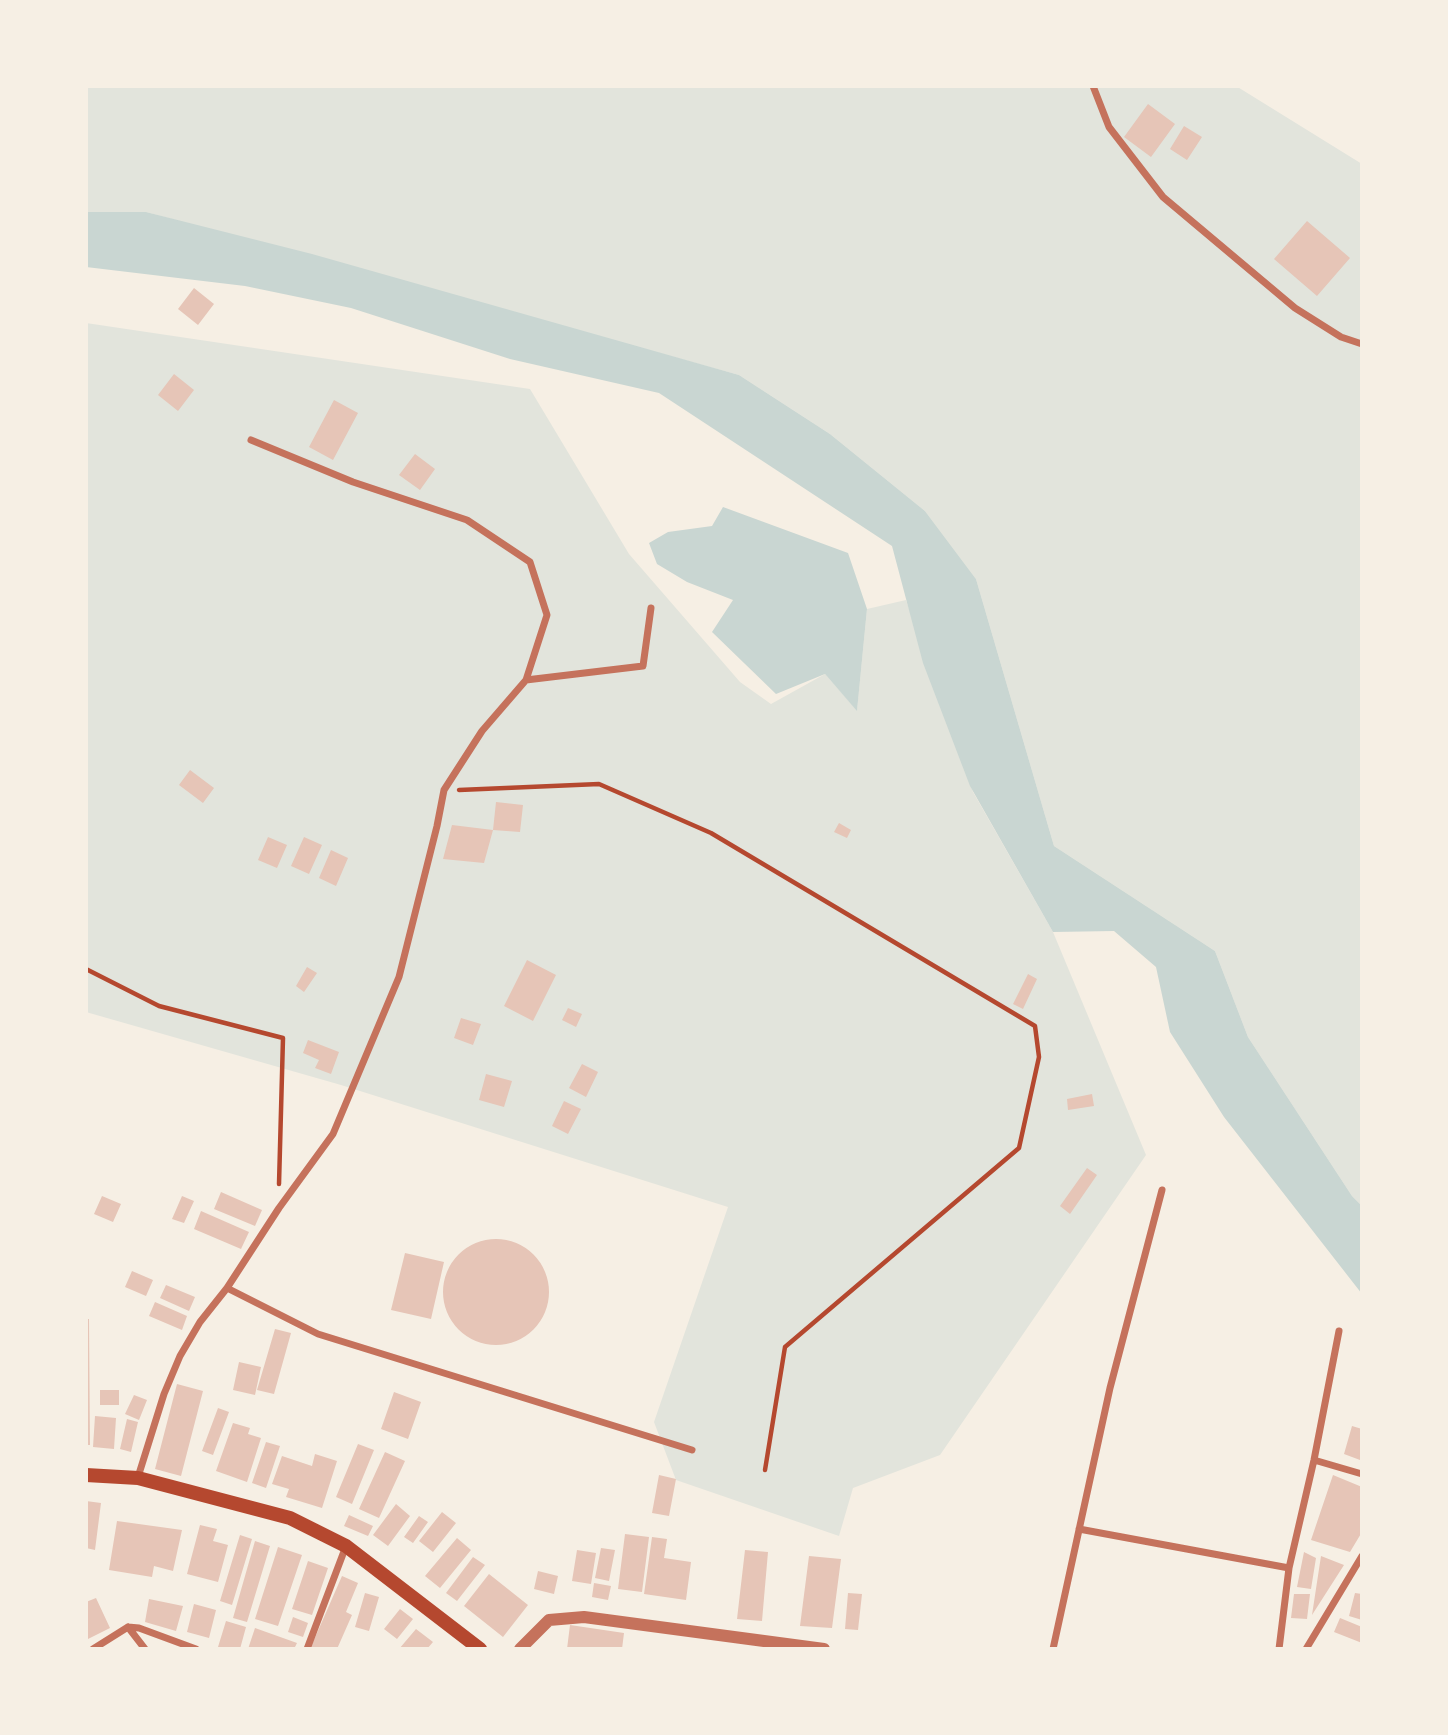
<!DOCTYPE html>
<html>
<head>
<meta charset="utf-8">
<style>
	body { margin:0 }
	#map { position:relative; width:1448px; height:1735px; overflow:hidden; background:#f6efe4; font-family:"Roboto Condensed",sans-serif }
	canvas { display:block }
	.frame { position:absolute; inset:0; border:88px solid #f6efe4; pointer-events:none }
</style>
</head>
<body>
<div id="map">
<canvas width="1448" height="1735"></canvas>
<div class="frame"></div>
</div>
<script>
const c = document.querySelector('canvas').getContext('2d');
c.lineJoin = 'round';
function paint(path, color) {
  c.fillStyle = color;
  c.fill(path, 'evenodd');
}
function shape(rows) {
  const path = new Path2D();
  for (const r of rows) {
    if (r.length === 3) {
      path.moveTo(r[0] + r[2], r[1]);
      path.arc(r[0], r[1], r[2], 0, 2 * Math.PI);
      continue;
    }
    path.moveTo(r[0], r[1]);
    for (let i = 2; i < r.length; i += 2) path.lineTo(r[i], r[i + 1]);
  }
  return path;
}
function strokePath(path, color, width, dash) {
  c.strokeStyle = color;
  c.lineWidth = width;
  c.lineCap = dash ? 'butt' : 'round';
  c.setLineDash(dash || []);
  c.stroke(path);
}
paint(shape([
	[86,86,1236,86,1362,164,1362,1206,1352,1196,1248,1037,1215,951,1054,846,976,579,925,511,830,434,739,375,146,212,86,212],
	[86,323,530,389,629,554,740,682,771,704,825,674,857,710,867,609,906,600,973,792,1053,932,1146,1155,940,1455,853,1488,839,1536,676,1480,654,1422,728,1207,341,1085,86,1012]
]), '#e2e4dc');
paint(shape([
	[86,212,146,212,312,254,739,375,830,434,925,511,976,579,1054,846,1215,951,1248,1037,1352,1196,1362,1206,1362,1294,1224,1117,1170,1032,1156,967,1114,931,1053,932,970,786,923,663,892,546,659,393,510,359,351,308,245,286,86,267],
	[723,507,848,553,867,609,857,711,825,674,776,694,712,632,733,600,687,582,657,564,649,543,668,532,712,526]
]), '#c9d6d2');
paint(shape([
	[1148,104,1175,124,1151,157,1124,137],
	[1184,126,1202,137,1187,160,1170,149],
	[1307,221,1350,258,1317,296,1274,259],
	[194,288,214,304,198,325,178,309],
	[174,374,194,390,178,411,158,395],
	[334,400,358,413,333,460,309,447],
	[415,454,435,469,420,490,399,475],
	[190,770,214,788,203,803,179,785],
	[496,802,523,805,520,832,493,830],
	[839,823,851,830,847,838,834,832],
	[452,825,493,830,484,863,443,859],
	[268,837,287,845,277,868,258,860],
	[304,837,322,845,309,874,291,866],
	[331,850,348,858,336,886,319,878],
	[527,960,556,975,533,1021,504,1006],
	[307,967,317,973,304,992,296,986],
	[1028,974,1037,979,1023,1009,1013,1004],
	[568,1008,582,1014,576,1027,562,1020],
	[461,1018,481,1024,473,1045,454,1038],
	[308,1040,339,1052,331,1074,315,1068,319,1060,303,1053],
	[582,1064,598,1072,586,1097,569,1088],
	[486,1074,512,1081,504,1107,479,1100],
	[1092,1094,1094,1106,1068,1110,1067,1099],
	[564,1101,581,1109,568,1134,552,1126],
	[1087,1168,1097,1175,1070,1214,1060,1206],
	[221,1192,262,1210,255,1226,214,1209],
	[102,1196,121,1204,113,1222,94,1214],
	[182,1196,194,1201,184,1223,172,1219],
	[201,1211,249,1232,241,1249,194,1229],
	[496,1292,53],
	[405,1253,444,1262,431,1319,391,1310],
	[132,1271,153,1280,146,1296,125,1287],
	[166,1285,195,1297,189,1311,160,1298],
	[155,1302,187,1316,182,1330,149,1316],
	[86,1319,89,1319,90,1445,86,1445],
	[275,1329,291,1333,274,1394,257,1390],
	[239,1362,261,1367,255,1395,233,1390],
	[177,1384,203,1391,181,1476,155,1469],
	[100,1390,119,1390,119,1405,100,1405],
	[394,1392,421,1402,408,1439,381,1429],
	[134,1395,147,1400,139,1420,125,1414],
	[218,1408,229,1412,213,1455,202,1451],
	[95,1416,116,1418,114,1449,93,1447],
	[127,1419,138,1422,131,1452,120,1449],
	[233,1423,250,1428,248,1434,261,1438,247,1482,216,1471],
	[1352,1426,1362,1429,1362,1451,1360,1460,1344,1454],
	[266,1442,280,1446,266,1488,252,1483],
	[358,1444,374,1450,352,1504,336,1497],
	[385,1452,405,1461,379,1518,359,1509],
	[315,1454,337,1461,322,1508,286,1497,289,1489,272,1484,282,1456,312,1466],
	[659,1475,676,1479,669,1516,652,1513],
	[1333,1475,1362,1487,1362,1532,1350,1552,1311,1540],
	[86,1501,101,1503,95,1550,86,1548],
	[396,1504,410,1516,388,1546,373,1535],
	[442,1512,456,1523,433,1552,419,1541],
	[349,1515,373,1526,368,1536,344,1526],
	[419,1516,428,1522,413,1543,404,1537],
	[117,1521,182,1530,173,1571,154,1566,152,1577,109,1570],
	[200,1525,217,1529,213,1541,228,1545,218,1582,187,1574],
	[625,1534,649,1537,642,1592,618,1589],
	[240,1535,252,1539,232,1605,220,1601],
	[652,1537,667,1539,664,1558,691,1562,686,1600,644,1594],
	[457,1538,471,1550,440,1588,425,1576],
	[255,1541,270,1546,247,1622,233,1618],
	[278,1547,302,1555,278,1626,255,1619],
	[601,1548,615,1550,609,1581,595,1578],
	[577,1550,596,1553,591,1584,572,1581],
	[745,1550,768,1552,762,1621,737,1619],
	[1304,1552,1316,1558,1311,1589,1297,1587],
	[809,1556,841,1559,832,1628,800,1626],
	[1321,1556,1344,1565,1312,1615],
	[473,1557,485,1565,457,1601,446,1593],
	[308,1561,328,1568,312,1615,292,1609],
	[538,1571,558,1576,554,1594,534,1589],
	[489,1574,528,1605,503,1637,464,1606],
	[342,1576,358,1583,346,1612,352,1615,337,1649,310,1649],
	[594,1583,611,1586,608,1600,592,1597],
	[365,1593,379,1597,369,1631,355,1627],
	[848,1593,862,1594,858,1630,845,1629],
	[1355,1593,1362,1594,1362,1620,1349,1616],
	[1294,1594,1310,1594,1307,1619,1291,1618],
	[96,1598,110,1628,86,1640,86,1602],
	[149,1599,183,1606,176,1631,145,1622],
	[194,1604,216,1610,209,1638,187,1632],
	[400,1609,413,1619,397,1639,384,1629],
	[293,1617,308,1623,303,1637,288,1632],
	[1340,1618,1362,1627,1362,1643,1334,1632],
	[226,1621,246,1627,240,1649,218,1647],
	[570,1625,624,1633,622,1649,567,1649],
	[255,1628,297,1643,294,1649,248,1649],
	[416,1629,433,1642,427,1649,399,1649]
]), '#e6c5b7');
strokePath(shape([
	[459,790,599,784,711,833,1035,1026,1039,1057,1019,1148,785,1347,765,1470],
	[86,969,159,1006,283,1038,279,1184]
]), '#b5482f', 4.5);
strokePath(shape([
	[1093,86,1109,127,1163,197,1295,308,1341,337,1362,344],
	[251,440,353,482,467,520,530,562,547,615,526,680],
	[227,1288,318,1334,692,1450],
	[1314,1460,1362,1474],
	[138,1477,164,1394,180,1356,200,1322,227,1288,279,1208,333,1134,399,977,437,826,444,790,482,731,526,680,643,666,651,608],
	[1079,1529,1289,1568],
	[128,1627,139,1628,196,1649],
	[128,1627,145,1649],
	[93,1649,128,1627],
	[307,1649,346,1546],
	[1053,1649,1110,1388,1162,1190],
	[1279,1649,1289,1568,1314,1460,1339,1331],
	[1306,1649,1362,1556]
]), '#c5725c', 7);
strokePath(shape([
	[520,1649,549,1620,584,1617,824,1649]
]), '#c5725c', 12);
strokePath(shape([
	[86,1475,138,1478,290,1518,346,1546,480,1649]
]), '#b5482f', 14);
</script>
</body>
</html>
